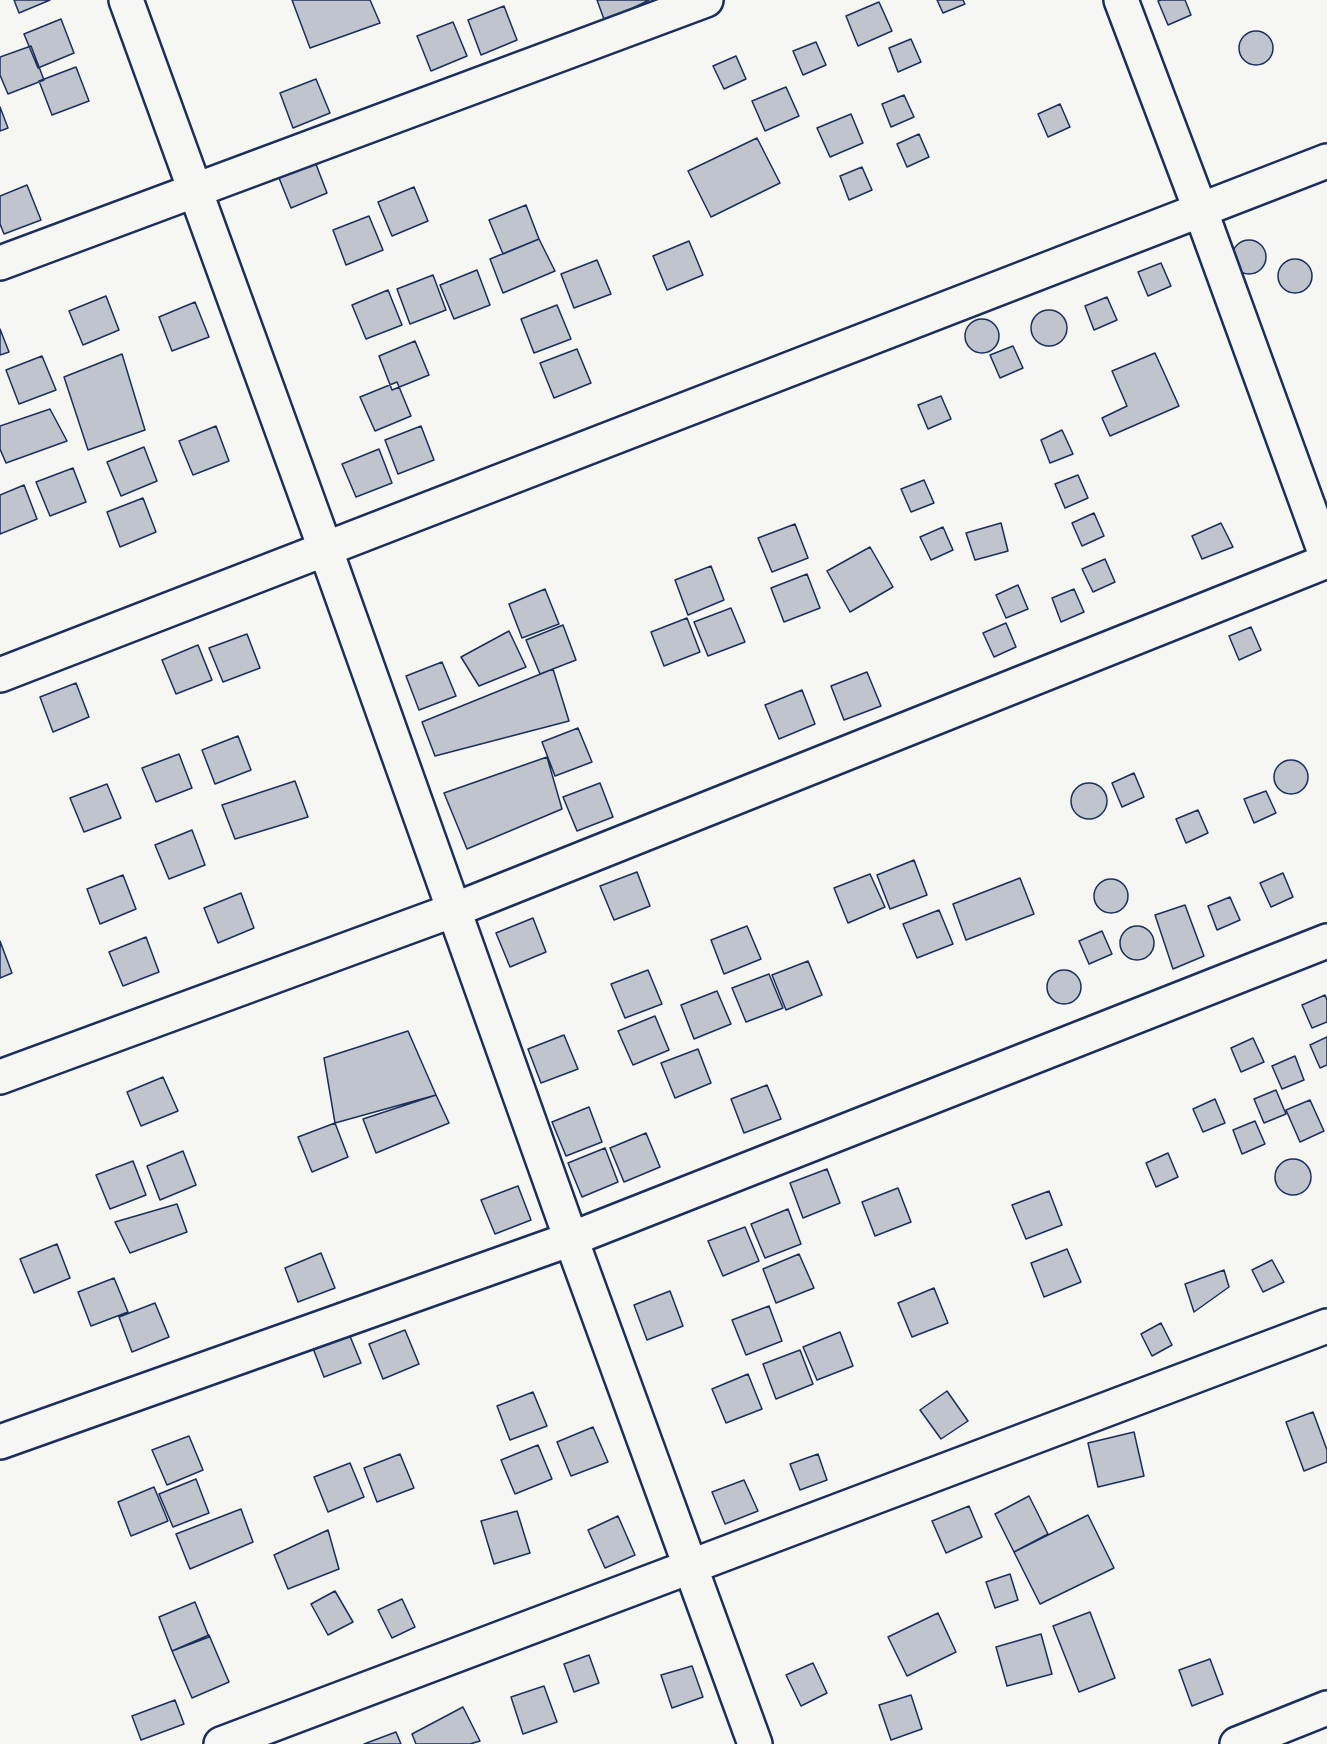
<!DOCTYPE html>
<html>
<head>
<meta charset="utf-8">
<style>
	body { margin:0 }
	canvas { display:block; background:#f6f6f2 }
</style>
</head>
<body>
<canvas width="1327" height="1744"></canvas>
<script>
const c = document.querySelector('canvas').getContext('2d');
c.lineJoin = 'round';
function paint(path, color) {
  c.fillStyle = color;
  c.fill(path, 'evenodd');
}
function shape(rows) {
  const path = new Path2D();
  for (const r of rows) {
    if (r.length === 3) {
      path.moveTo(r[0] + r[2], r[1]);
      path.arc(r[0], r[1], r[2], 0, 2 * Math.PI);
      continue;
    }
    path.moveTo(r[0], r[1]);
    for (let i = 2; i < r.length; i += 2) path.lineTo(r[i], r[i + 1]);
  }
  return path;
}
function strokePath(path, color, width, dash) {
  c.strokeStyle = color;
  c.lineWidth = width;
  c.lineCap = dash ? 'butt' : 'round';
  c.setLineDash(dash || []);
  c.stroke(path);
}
const building = shape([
	[14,0,50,0,19,13,14,0],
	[292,0,370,0,380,23,310,48,292,0],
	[597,0,649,0,605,22,597,0],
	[937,0,963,0,965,4,943,13,937,0],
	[1161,0,1185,0,1191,15,1168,25,1158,1,1161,0],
	[879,2,892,31,858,46,846,16,879,2],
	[504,6,517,40,481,55,468,20,504,6],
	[61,19,74,53,38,68,24,34,61,19],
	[453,22,467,56,431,71,417,36,453,22],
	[1256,48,17],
	[911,39,921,62,898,72,889,48,911,39],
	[816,42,826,65,803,75,793,51,816,42],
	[31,46,44,80,8,94,0,75,0,57,31,46],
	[736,56,746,79,724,89,713,66,736,56],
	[76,67,89,101,52,115,39,81,76,67],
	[316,79,330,113,293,128,280,93,316,79],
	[786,87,799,116,765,131,752,101,786,87],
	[904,95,914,117,891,127,882,104,904,95],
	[1060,104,1070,127,1048,137,1038,114,1060,104],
	[0,107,8,128,0,131,0,107],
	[851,114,863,143,830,157,817,128,851,114],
	[919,134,929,157,907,167,897,144,919,134],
	[757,138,780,183,711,217,688,171,757,138],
	[314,159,327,193,291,208,277,173,314,159],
	[862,167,872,190,849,200,840,176,862,167],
	[27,185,41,220,4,234,0,224,0,196,27,185],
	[414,187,428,221,392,236,378,202,414,187],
	[526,205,539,239,503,254,489,220,526,205],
	[369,216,383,250,346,265,333,230,369,216],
	[539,239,555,271,503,293,490,259,539,239],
	[1249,257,17],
	[689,241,703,275,667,290,653,256,689,241],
	[1295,276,17],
	[597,260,611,294,574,308,561,274,597,260],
	[1161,263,1171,286,1148,296,1138,272,1161,263],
	[477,270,490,305,454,319,440,285,477,270],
	[433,275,446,310,410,324,397,289,433,275],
	[388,290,402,325,366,339,352,305,388,290],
	[106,296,119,330,83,345,69,311,106,296],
	[1107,297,1117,320,1094,330,1085,306,1107,297],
	[195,302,209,337,172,351,159,317,195,302],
	[557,305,571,339,534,353,521,319,557,305],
	[1049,328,18],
	[982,336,17],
	[0,329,9,352,0,355,0,329],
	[415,341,429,375,392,390,379,356,415,341],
	[1013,346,1023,368,1000,378,990,355,1013,346],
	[577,349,591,383,554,398,540,363,577,349],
	[1155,353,1179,406,1110,436,1102,418,1127,406,1112,371,1155,353],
	[122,354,145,430,88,450,64,377,122,354],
	[42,356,56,390,19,404,6,370,42,356],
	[397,382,411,416,375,431,360,397,397,382],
	[941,396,951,419,928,429,918,405,941,396],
	[50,409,67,441,6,463,0,449,0,426,50,409],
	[216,426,229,461,193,475,179,441,216,426],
	[421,426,434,460,398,474,385,440,421,426],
	[1062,430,1073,454,1050,463,1041,440,1062,430],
	[144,447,157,481,121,496,107,462,144,447],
	[379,449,392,483,356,497,342,464,379,449],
	[73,468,86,502,50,516,36,482,73,468],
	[1078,475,1088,498,1065,508,1055,484,1078,475],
	[924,480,934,503,911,512,901,489,924,480],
	[24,485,37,519,0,534,0,495,24,485],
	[143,498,156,532,120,547,107,512,143,498],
	[1094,513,1104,536,1082,546,1072,523,1094,513],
	[1001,523,1008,551,975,560,966,533,1001,523],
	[1221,523,1233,547,1202,559,1192,536,1221,523],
	[795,524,808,558,772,572,758,538,795,524],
	[943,527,953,550,931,560,920,537,943,527],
	[870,547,893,587,850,612,827,571,870,547],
	[1105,559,1115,582,1093,592,1082,569,1105,559],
	[711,566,724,600,688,615,675,580,711,566],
	[807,574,820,608,784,622,771,588,807,574],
	[1018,585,1028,609,1006,618,996,595,1018,585],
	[545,589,559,624,522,638,509,604,545,589],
	[1074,589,1084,612,1061,622,1052,598,1074,589],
	[731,608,745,642,708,656,694,622,731,608],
	[687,618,700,652,664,666,651,632,687,618],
	[1006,623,1016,647,994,657,983,633,1006,623],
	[563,625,576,660,540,674,526,640,563,625],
	[1251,627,1261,650,1239,660,1229,636,1251,627],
	[509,631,526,667,479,686,461,657,509,631],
	[247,634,260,668,223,682,209,648,247,634],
	[198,645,212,680,176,694,162,660,198,645],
	[442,662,456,696,419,710,406,676,442,662],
	[553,669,569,721,435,756,422,722,553,669],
	[867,672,881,706,844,720,831,686,867,672],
	[76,683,89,717,53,732,40,697,76,683],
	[802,690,815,724,779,739,765,705,802,690],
	[578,728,592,762,555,776,542,742,578,728],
	[238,736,251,770,215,784,202,750,238,736],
	[179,754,192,788,156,802,142,768,179,754],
	[547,757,562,809,467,849,444,793,547,757],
	[1291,777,17],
	[1134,773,1144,797,1122,807,1112,783,1134,773],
	[295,781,308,817,235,839,222,805,295,781],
	[600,783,613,817,577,831,563,797,600,783],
	[1089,801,18],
	[107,784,121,818,84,832,70,798,107,784],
	[1266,791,1276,813,1254,823,1244,799,1266,791],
	[1198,810,1208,833,1186,843,1176,819,1198,810],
	[192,830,205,865,169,879,155,845,192,830],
	[914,860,927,895,890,909,877,875,914,860],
	[637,872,650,906,614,920,600,886,637,872],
	[1283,873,1293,897,1271,907,1260,883,1283,873],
	[870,874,885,907,848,923,834,888,870,874],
	[123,875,136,909,100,924,87,889,123,875],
	[1020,878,1034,914,966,940,953,904,1020,878],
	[1111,896,17],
	[241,893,254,928,218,943,204,908,241,893],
	[1230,897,1240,920,1217,930,1208,906,1230,897],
	[1185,905,1204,956,1173,969,1155,915,1185,905],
	[939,910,953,944,917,958,903,924,939,910],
	[533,918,546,952,510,967,496,933,533,918],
	[1137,943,17],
	[747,926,761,959,724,974,711,940,747,926],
	[1102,931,1112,954,1089,964,1079,941,1102,931],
	[146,937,159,972,123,986,109,952,146,937],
	[0,941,12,973,0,978,0,941],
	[808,961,822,995,786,1010,772,975,808,961],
	[1064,987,17],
	[648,970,662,1004,625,1018,611,984,648,970],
	[769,974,783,1008,746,1022,732,988,769,974],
	[717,991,731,1024,694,1039,681,1005,717,991],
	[1325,995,1327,1000,1327,1022,1312,1028,1302,1005,1325,995],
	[655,1016,669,1050,633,1065,618,1031,655,1016],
	[408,1031,436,1095,335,1123,324,1058,408,1031],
	[564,1035,578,1069,541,1083,528,1049,564,1035],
	[1327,1037,1327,1065,1320,1068,1310,1045,1327,1037],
	[1253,1038,1264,1062,1241,1072,1231,1048,1253,1038],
	[698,1049,711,1083,675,1098,661,1063,698,1049],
	[1295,1056,1304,1080,1282,1089,1272,1066,1295,1056],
	[163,1077,178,1111,141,1126,127,1092,163,1077],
	[767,1085,781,1119,744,1133,731,1099,767,1085],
	[1276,1090,1286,1114,1264,1123,1254,1099,1276,1090],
	[436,1095,449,1123,376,1153,363,1119,436,1095],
	[1215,1099,1225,1123,1203,1132,1193,1109,1215,1099],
	[1310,1100,1324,1131,1300,1142,1286,1110,1310,1100],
	[589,1107,602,1142,566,1156,552,1122,589,1107],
	[1255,1121,1265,1144,1242,1154,1233,1130,1255,1121],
	[335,1123,348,1157,312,1172,298,1137,335,1123],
	[646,1133,660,1167,624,1182,610,1148,646,1133],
	[605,1148,618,1182,582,1197,568,1163,605,1148],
	[183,1151,196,1185,160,1200,147,1166,183,1151],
	[1168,1153,1178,1177,1156,1187,1146,1163,1168,1153],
	[1293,1177,18],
	[133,1161,146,1195,110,1209,96,1175,133,1161],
	[827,1169,840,1203,803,1218,790,1183,827,1169],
	[518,1186,531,1220,495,1234,481,1200,518,1186],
	[898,1188,911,1222,875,1236,862,1202,898,1188],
	[1049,1191,1062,1225,1026,1239,1012,1205,1049,1191],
	[177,1204,187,1232,130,1253,115,1222,177,1204],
	[788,1209,801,1244,765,1258,751,1224,788,1209],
	[745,1227,759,1261,723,1276,708,1241,745,1227],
	[57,1244,70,1278,34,1293,20,1259,57,1244],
	[1067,1249,1081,1282,1044,1297,1031,1263,1067,1249],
	[321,1253,335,1288,298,1302,285,1268,321,1253],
	[799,1254,814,1288,776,1303,763,1269,799,1254],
	[1272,1260,1284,1282,1263,1292,1252,1270,1272,1260],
	[1224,1270,1229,1287,1194,1312,1185,1284,1224,1270],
	[114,1278,128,1312,91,1326,78,1292,114,1278],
	[934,1288,948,1323,912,1337,898,1303,934,1288],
	[670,1291,683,1326,647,1340,634,1305,670,1291],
	[155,1303,169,1337,132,1352,119,1317,155,1303],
	[769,1306,782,1341,746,1355,732,1320,769,1306],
	[1161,1323,1172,1345,1152,1356,1141,1334,1161,1323],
	[347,1329,361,1363,324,1377,311,1343,347,1329],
	[405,1330,419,1364,383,1379,369,1344,405,1330],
	[840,1332,853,1366,817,1380,803,1347,840,1332],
	[800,1350,813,1384,776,1399,763,1364,800,1350],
	[748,1374,762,1409,726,1423,712,1389,748,1374],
	[947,1391,968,1421,941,1439,920,1410,947,1391],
	[533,1392,547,1426,510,1440,497,1406,533,1392],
	[1313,1412,1327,1450,1327,1462,1304,1471,1286,1422,1313,1412],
	[593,1427,608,1462,571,1476,557,1442,593,1427],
	[1134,1432,1144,1476,1098,1487,1088,1443,1134,1432],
	[189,1436,203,1470,167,1485,152,1450,189,1436],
	[538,1445,552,1479,515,1494,501,1460,538,1445],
	[400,1454,414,1488,377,1502,364,1468,400,1454],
	[818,1454,827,1480,800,1490,790,1464,818,1454],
	[350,1463,364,1497,328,1512,314,1477,350,1463],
	[196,1479,209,1513,173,1527,159,1494,196,1479],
	[744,1480,758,1511,725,1524,712,1492,744,1480],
	[154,1487,168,1521,131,1536,118,1502,154,1487],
	[1029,1496,1048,1534,1014,1552,995,1514,1029,1496],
	[969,1506,982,1537,946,1553,932,1521,969,1506],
	[241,1509,253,1542,190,1569,176,1534,241,1509],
	[517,1511,530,1553,494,1564,481,1521,517,1511],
	[1088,1515,1114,1568,1040,1604,1014,1552,1088,1515],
	[618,1516,635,1555,605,1568,588,1530,618,1516],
	[328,1530,339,1569,288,1589,274,1555,328,1530],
	[1010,1574,1018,1600,995,1608,986,1582,1010,1574],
	[335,1591,353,1622,328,1635,311,1604,335,1591],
	[402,1599,415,1627,392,1638,378,1610,402,1599],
	[195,1602,209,1637,172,1651,159,1617,195,1602],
	[1090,1612,1115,1678,1079,1692,1053,1626,1090,1612],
	[938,1613,956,1652,907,1676,888,1637,938,1613],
	[1041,1634,1052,1674,1007,1686,996,1647,1041,1634],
	[209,1635,229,1682,192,1698,172,1651,209,1635],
	[589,1655,599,1683,574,1692,564,1664,589,1655],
	[1210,1659,1223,1694,1192,1706,1179,1670,1210,1659],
	[813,1663,827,1693,801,1706,786,1675,813,1663],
	[692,1666,703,1697,672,1708,661,1675,692,1666],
	[544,1686,557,1722,523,1734,511,1697,544,1686],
	[911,1695,922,1729,891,1740,879,1705,911,1695],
	[175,1700,184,1724,141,1740,132,1716,175,1700],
	[463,1707,480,1741,470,1744,416,1744,412,1734,463,1707],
	[396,1732,401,1744,364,1744,396,1732]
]);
paint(building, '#c0c4cd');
strokePath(building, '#1b2f5e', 1.5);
const street = shape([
	[126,0,325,548,571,1239,755,1744],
	[1121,0,1200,209,1327,558],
	[0,263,706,0],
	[0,675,1327,161],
	[0,1077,454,910,1327,561],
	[0,1442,571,1239,1327,941],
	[221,1744,1327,1326],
	[1237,1744,1327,1708]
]);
strokePath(street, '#1b2f5e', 38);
strokePath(street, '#f6f6f2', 33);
</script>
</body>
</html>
